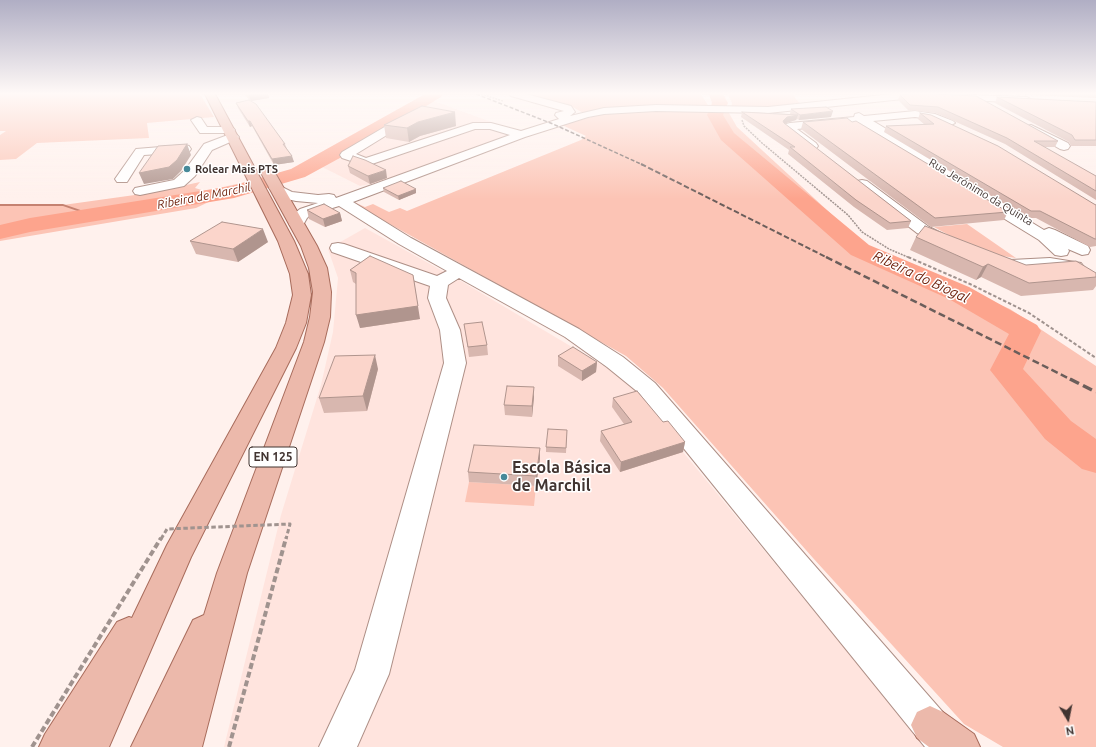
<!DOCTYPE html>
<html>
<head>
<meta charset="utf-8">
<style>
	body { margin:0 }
	#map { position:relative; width:1096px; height:747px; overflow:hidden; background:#fff1ed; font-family:Ubuntu,sans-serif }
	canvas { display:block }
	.north { position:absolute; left:1048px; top:699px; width:40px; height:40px; -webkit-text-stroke:3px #fff; paint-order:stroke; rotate:170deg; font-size:11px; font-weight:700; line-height:16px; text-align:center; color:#413431 }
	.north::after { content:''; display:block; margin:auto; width:14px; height:18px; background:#413431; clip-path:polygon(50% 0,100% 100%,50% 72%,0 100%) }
</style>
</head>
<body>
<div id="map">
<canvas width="1096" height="747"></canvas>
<div class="north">N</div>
</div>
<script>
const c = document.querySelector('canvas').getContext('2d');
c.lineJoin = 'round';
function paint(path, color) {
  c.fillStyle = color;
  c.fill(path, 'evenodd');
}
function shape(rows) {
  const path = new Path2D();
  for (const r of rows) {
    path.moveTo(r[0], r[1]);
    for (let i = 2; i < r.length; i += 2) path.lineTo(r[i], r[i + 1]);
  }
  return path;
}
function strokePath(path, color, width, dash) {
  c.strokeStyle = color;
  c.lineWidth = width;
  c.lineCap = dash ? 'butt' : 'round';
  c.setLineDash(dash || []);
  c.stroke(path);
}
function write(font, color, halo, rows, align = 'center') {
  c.font = font + ' Ubuntu,sans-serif';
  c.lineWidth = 3;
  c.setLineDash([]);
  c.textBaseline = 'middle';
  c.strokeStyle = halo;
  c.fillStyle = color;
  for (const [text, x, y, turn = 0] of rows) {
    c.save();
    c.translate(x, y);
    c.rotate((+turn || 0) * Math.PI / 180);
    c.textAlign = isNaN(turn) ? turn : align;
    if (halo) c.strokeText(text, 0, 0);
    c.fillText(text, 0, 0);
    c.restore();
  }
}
paint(shape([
	[431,100,519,132,381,182,360,186,320,166],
	[365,228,461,281,604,366,636,388,683,452,926,747,224,747,281,515,321,385,333,332,338,278,328,249]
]), '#ffe4de');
paint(shape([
	[0,94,200,94,214,117,147,123,149,138,37,143,16,159,0,160,0,135,6,131,0,131],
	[527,94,701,94,709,107,607,108,583,113,571,106],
	[728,94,794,94,795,98,800,103,768,108,731,108,732,103],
	[677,110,729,113,737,127,867,247,1010,309,1096,366,1096,747,1003,747,964,724,813,558,663,388,626,356,354,204,354,202,365,207,373,204,389,212,400,208,407,211,581,140,586,136,562,125,595,116,613,113],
	[200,182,195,188,205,191,246,182,248,191,217,198,196,208,0,241,0,205,63,205,149,193],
	[967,224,1016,258,1002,256,956,239,934,227],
	[469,482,536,486,534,506,465,502]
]), '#fcc4b5');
paint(shape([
	[0,204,63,204,95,215,92,216,63,206,0,206,0,204]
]), '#c58271');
paint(shape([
	[425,94,443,94,441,97,349,153,305,177,234,198,30,232,0,239,0,225,30,218,232,186,291,169,425,94],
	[709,94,723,94,728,103,723,115,734,133,869,245,969,287,1037,325,1041,331,1023,369,1071,421,1096,439,1096,473,1082,469,1045,439,990,370,1009,334,949,299,851,255,721,140,707,115,712,103,709,94]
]), '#fda48d');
const minor = shape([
	[509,94,526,94,571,106,575,112,570,116,604,108,656,105,768,107,892,94,917,94,917,97,913,98,768,113,656,111,604,114,588,117,525,137,353,202,411,238,579,329,623,357,655,383,962,734,968,747,925,747,639,393,607,367,565,337,459,278,448,285,446,298,460,330,466,363,389,674,357,747,319,747,355,670,444,363,440,330,428,298,430,286,332,252,330,248,332,244,338,243,344,244,437,276,447,271,399,244,339,206,310,215,307,218,302,227,297,229,292,227,289,224,295,213,300,209,318,203,296,201,282,198,269,188,271,185,276,184,292,192,318,195,329,194,334,195,336,198,510,135,490,129,475,129,366,166,342,158,340,155,342,152,388,125,398,123,409,118,417,118,419,120,405,128,395,130,356,154,366,158,473,123,491,123,521,131,559,119,555,115,556,113,564,111,511,96,509,94],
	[943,94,1027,97,1032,100,1027,103,947,99,943,98,942,96,943,94],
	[915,111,935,114,953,121,955,123,949,126,929,119,915,117,873,121,1003,199,1005,202,1003,205,1044,230,1049,228,1055,230,1088,246,1090,250,1088,254,1082,255,1068,249,1069,251,1067,255,1061,256,1055,255,1039,240,977,202,975,199,978,196,859,123,797,129,816,143,818,146,816,149,812,150,808,149,783,128,786,124,790,123,854,117,855,114,859,113,864,116,915,111],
	[197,117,201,118,207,127,229,127,233,128,235,130,233,132,229,133,200,133,191,120,197,117],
	[1031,125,1068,143,1070,146,1068,149,1064,150,1060,149,1027,130,1025,128,1027,126,1031,125],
	[233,133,237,135,239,137,237,139,212,150,195,176,184,186,140,195,135,194,133,191,135,188,174,180,185,170,204,144,233,133],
	[185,145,189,146,191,149,189,152,144,155,127,182,117,182,115,179,136,149,185,145],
	[862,180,867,181,929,227,955,240,957,243,955,246,949,248,917,233,857,187,855,184,857,181,862,180],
	[996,256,1011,260,1050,258,1081,263,1084,267,1081,271,1075,272,1050,268,1010,270,990,265,987,261,990,257,996,256]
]);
const major = shape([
	[205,94,215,94,294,241,308,274,311,295,306,323,296,348,191,557,109,747,39,747,45,734,117,622,129,617,132,618,167,545,276,348,286,323,293,295,290,274,278,241,205,94],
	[267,167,272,168,274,171,317,246,327,268,331,292,330,317,324,342,247,573,202,747,131,747,193,620,204,615,217,573,304,342,310,317,313,292,309,268,301,246,260,171,262,168,267,167],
	[930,706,943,712,974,734,980,747,929,747,917,738,911,725,917,712,930,706]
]);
strokePath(minor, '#ae8f86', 2);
strokePath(major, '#a86c5c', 2);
strokePath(shape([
	[481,94,503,101],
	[742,120,744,126,762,143,848,215,862,232,889,249,910,258]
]), '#a0938f', 1.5, [2, 1]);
strokePath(shape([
	[908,257,970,284,1029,313,1096,358]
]), '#a0938f', 2, [3.5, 2]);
paint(minor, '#fff');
paint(major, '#ecb9ab');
strokePath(shape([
	[476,94,553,124,643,165]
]), '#6b5e5b', 1.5, [4, 2]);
strokePath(shape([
	[641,164,828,258]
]), '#6b5e5b', 2, [5.5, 2.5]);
strokePath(shape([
	[826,257,1072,380]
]), '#6b5e5b', 2.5, [7, 3.5]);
strokePath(shape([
	[1070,379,1096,392]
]), '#6b5e5b', 3.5, [10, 4.5]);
strokePath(shape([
	[161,539,167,529,290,524,286,539]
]), '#a0938f', 3, [4.5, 2.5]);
strokePath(shape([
	[32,747,161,538],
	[229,747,286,538]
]), '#a0938f', 4, [6, 3]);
paint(shape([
	[244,94,268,94,269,98,251,101],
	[1008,94,1096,94,1096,98],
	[900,95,1058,141,1055,147,1044,147,1096,176,1096,200,1005,144,936,113,908,110,898,100],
	[997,97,1096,102,1096,146,1071,146,1069,142,995,103],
	[236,103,285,144,287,149,294,162,274,165,252,126,250,127,238,108],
	[791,109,831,117,799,120,797,119,796,120,786,123,784,124,911,221,908,228,887,230,854,207,788,154,789,150,741,117,742,112,790,114],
	[920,113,1094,204,1096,205,1096,246,1090,247,1036,218,1028,218,884,132,886,126,925,125,918,119],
	[803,122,1008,212,1004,220,931,227,801,129],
	[384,125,456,126,420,136,409,142,386,138],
	[348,166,387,178,370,184,350,173],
	[383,188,416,189,416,193,399,200,384,192],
	[307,210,340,213,342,221,325,227,309,219],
	[916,237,1026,265,1096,273,1096,286,1093,290,1021,296,981,277,976,280,910,250],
	[190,241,268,242,238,262,196,254],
	[370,256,420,319,360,328,356,284,353,282,350,270],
	[464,324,487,345,488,355,469,357],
	[558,356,597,362,596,372,582,381,558,366],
	[378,369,367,411,324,413,319,398],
	[534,397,532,417,505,415,504,405],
	[613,398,663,422,685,442,683,452,620,472,600,441,601,431,624,424,612,407],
	[567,430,566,453,546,452,546,447],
	[540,448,540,459,536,486,469,482,468,472]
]), '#d8b7af');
paint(shape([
	[258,94,268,94,269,98,251,101,249,95],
	[833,111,831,117,799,120,800,115],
	[455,112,456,126,420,136,409,142,407,128,418,122],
	[798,115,796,120,786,123,782,127,783,121,787,117],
	[248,121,250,121,252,126,250,127],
	[187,144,191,155,181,171,173,179,144,184,139,173],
	[292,156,294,162,274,165,272,159],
	[386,170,387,178,370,184,368,176],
	[416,189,416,193,399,200,398,196],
	[340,213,342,221,325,227,323,219],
	[263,229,268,242,238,262,233,249],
	[988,264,981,277,976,280,983,267],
	[413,275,420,319,360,328,356,315],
	[375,355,378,369,367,411,363,396],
	[597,362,596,372,582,381,582,371],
	[534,387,534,397,532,417,532,406],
	[685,442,683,452,620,472,621,462],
	[540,448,540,459,536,486,536,476]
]), '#b0958e');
const building = shape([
	[248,94,258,94,249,95,248,94],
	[910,94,935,94,976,96,1058,141,1034,141,1096,176,1096,191,1007,138,938,107,910,105,900,95,910,94],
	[997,97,1096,102,1096,140,1075,140,1072,135,997,97],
	[249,100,256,104,285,144,283,144,292,156,272,159,250,121,248,121,236,103,249,100],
	[422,106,455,112,418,122,407,128,384,125,422,106],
	[826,107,833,111,800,115,791,109,826,107],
	[742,112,798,115,787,117,783,121,784,123,911,221,890,223,856,200,790,147,795,147,742,112],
	[920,113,931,115,998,146,1094,204,1096,205,1096,239,1095,239,1040,211,1031,211,886,126,934,124,920,113],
	[847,118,852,122,856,121,1008,212,935,218,803,122,847,118],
	[187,144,177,160,169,167,139,173,158,146,187,144],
	[353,156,365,160,386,170,368,176,348,166,353,156],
	[401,181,416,189,398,196,383,188,401,181],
	[324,204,340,213,323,219,307,210,324,204],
	[222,222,263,229,233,249,190,241,222,222],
	[925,226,1026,265,1076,261,1096,273,1096,277,1029,283,988,264,983,267,916,237,925,226],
	[370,256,413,275,418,306,356,315,356,273,350,270,370,256],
	[482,322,487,345,468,347,464,324,482,322],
	[573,347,597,362,582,371,558,356,573,347],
	[375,355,363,396,319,398,335,356,375,355],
	[507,386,534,387,532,406,504,405,507,386],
	[637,391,663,422,668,421,685,442,621,462,601,431,632,422,613,398,637,391],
	[548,429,567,430,566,448,546,447,548,429],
	[474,445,540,448,536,476,468,472,474,445]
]);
paint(building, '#fbd5cb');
strokePath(building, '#b0958e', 1);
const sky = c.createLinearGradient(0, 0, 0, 199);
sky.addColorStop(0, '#b0aec4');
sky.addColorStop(0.47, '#fff9f7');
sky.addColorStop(1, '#fff9f700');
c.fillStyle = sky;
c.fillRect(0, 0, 1096, 199);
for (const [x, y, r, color] of [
	[187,169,4,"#468999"],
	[504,477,4,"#468999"]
]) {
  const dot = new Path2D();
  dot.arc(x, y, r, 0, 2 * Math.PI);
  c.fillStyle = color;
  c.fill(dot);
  strokePath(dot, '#fff', 1.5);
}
write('bold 11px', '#413431', '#fff', [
	["Rolear Mais PTS",195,169]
], 'left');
write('11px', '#413431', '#fff', [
	["Rua Jerónimo da Quinta",981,192,31]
]);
write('italic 12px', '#6f220d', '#fff', [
	["Ribeira de Marchil",204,196,-11]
]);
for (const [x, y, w] of [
	[273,457,48]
]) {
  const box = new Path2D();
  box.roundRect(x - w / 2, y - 10, w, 20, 3);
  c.fillStyle = '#fff';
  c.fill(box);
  strokePath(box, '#413431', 1);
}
write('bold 12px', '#413431', null, [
	["EN 125",273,457]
]);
write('italic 14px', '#6f220d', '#fff', [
	["Ribeira do Biogal",921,277,25]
]);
write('bold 16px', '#413431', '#fff', [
	["Escola Básica",512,468],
	["de Marchil",512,486]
], 'left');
</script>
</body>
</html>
